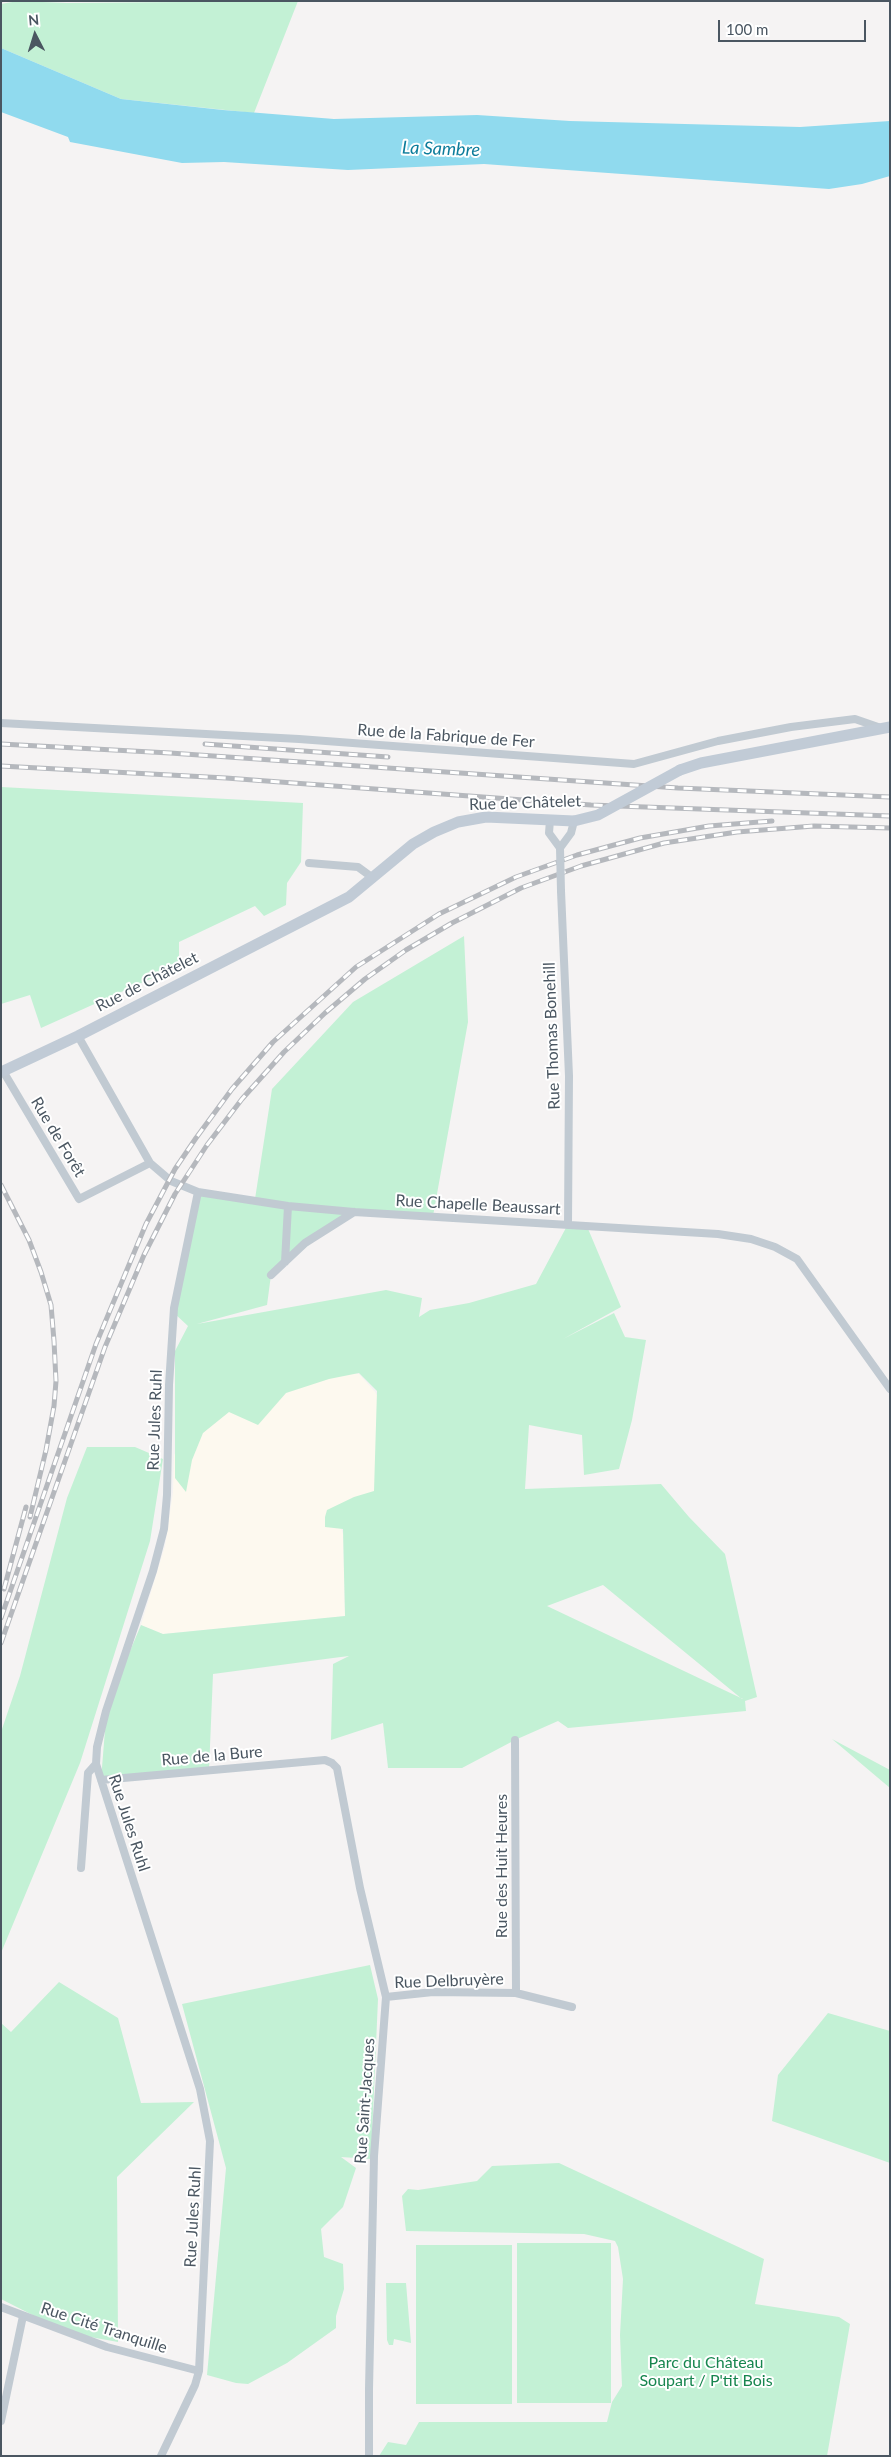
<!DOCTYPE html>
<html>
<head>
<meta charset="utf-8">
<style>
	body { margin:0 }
	#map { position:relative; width:891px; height:2457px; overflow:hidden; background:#f5f3f3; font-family:Lato,sans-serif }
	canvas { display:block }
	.frame { position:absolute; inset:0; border:2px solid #4a5661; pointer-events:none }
	.north { position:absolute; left:10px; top:10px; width:50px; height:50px; -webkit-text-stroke:4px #fff; paint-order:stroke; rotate:355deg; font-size:14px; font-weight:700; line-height:20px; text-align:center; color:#4a5661 }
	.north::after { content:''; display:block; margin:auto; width:18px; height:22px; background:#4a5661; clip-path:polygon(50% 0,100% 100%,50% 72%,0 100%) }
	.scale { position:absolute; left:718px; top:20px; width:148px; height:22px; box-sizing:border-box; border:2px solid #4a5661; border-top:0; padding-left:6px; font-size:15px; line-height:18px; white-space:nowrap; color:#4a5661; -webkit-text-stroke:4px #fff; paint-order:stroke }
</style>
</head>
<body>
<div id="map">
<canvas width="891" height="2457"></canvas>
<div class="frame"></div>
<div class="north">N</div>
<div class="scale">100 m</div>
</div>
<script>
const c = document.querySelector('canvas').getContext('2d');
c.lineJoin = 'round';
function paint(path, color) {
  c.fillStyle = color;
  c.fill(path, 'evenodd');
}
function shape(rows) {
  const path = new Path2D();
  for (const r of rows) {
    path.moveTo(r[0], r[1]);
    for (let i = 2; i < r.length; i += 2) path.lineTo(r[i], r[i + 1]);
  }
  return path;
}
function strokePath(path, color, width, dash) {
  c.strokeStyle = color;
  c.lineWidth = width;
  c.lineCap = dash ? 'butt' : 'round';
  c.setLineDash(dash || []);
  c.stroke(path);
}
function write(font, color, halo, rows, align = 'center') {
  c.font = font + ' Lato,sans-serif';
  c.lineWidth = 4;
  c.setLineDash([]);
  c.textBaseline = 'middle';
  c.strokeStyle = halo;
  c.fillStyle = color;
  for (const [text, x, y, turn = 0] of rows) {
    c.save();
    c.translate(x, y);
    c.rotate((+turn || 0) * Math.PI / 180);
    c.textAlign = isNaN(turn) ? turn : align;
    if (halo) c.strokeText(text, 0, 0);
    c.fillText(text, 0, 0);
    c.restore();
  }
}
paint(shape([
	[343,1372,359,1374,375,1392,382,1404,382,1490,335,1511,343,1534,345,1616,163,1634,141,1625,165,1546,173,1492,174,1455,194,1421]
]), '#fdf9ef');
paint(shape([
	[18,1,67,3,298,1,254,113,121,99,1,48,1,4],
	[1,787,303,803,301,862,287,883,286,905,264,916,255,906,179,942,179,966,41,1028,30,995,1,1004],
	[464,936,468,1022,433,1216,350,1212,271,1275,267,1305,197,1324,386,1290,422,1298,419,1317,430,1310,469,1303,536,1284,568,1224,586,1224,621,1307,563,1339,614,1313,625,1337,646,1340,632,1420,619,1469,584,1475,582,1435,529,1425,525,1489,661,1484,689,1517,725,1554,757,1697,745,1701,746,1711,568,1728,558,1721,515,1740,462,1768,388,1768,383,1723,331,1740,333,1664,349,1656,333,1658,213,1674,209,1770,101,1780,107,1705,141,1625,163,1634,345,1616,343,1529,325,1527,325,1517,327,1510,354,1497,374,1491,377,1391,359,1373,329,1379,286,1393,258,1425,229,1412,203,1433,192,1460,186,1492,175,1478,175,1351,188,1326,174,1313,198,1192,255,1199,272,1089,353,1002],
	[603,1585,742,1699,743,1699,547,1606],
	[87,1447,135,1447,163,1459,150,1541,80,1763,1,1953,1,1732,20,1676,67,1498],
	[832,1739,890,1770,890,1788],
	[370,1965,378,1999,371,2159,341,2157,356,2168,343,2207,321,2229,324,2257,343,2264,344,2289,336,2316,336,2328,287,2363,248,2384,236,2383,207,2375,226,2168,182,2004],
	[59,1982,118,2018,141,2103,194,2102,117,2177,118,2342,68,2333,1,2299,1,2023,11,2032],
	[828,2013,890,2031,890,2163,772,2121,778,2075],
	[559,2163,764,2259,755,2304,839,2317,850,2324,827,2456,379,2456,388,2442,406,2445,419,2422,607,2422,612,2402,622,2386,620,2335,623,2279,618,2247,615,2241,584,2234,406,2231,402,2196,408,2189,418,2190,477,2181,492,2166],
	[517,2243,611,2243,611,2403,517,2403],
	[416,2245,512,2245,512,2404,416,2404],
	[386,2283,406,2283,411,2343,394,2339,393,2345,389,2345,387,2340]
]), '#c3f1d5');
paint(shape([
	[1,48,121,99,223,110,334,119,477,115,570,121,800,127,890,121,890,176,862,184,829,189,484,164,348,170,224,162,182,163,70,142,68,137,1,112]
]), '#90daee');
strokePath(shape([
	[1,723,299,739,634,764,718,741,791,727,855,719,881,728],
	[550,820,549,833,560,848,571,833,574,821],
	[309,863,358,867,373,878],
	[561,891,569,1076,568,1224],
	[78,1036,150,1163,171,1181,198,1192,288,1206,354,1212,718,1234,751,1239,775,1247,797,1259,890,1389],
	[3,1071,79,1199,150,1163],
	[285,1262,288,1206],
	[271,1275,305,1243,354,1212],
	[515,1740,516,1993],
	[101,1780,325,1760,332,1763,337,1768,360,1888,386,1997,374,2156,369,2389,369,2456],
	[81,1868,88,1773,96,1764],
	[386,1997,433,1992,516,1993,572,2007],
	[1,2307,107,2347,199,2371],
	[1,2421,23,2316],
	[161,2456,195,2385,199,2371,210,2141,200,2089,96,1764,97,1747,106,1711,153,1571,164,1529,167,1495,169,1385,174,1308,198,1192]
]), '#c1cad2', 8);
strokePath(shape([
	[680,770,701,763,890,727],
	[1,1072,78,1036,349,897,413,844,434,832,458,822,486,817,574,821]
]), '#c1cbd6', 11);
strokePath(shape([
	[1,2,5,1]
]), '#b5b8bd', 1);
const rail = shape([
	[1,744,170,753,678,788,890,797],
	[205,744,388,757],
	[1,766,226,778,591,805,890,816],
	[1,1185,29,1240,41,1272,51,1305,54,1341,56,1381,54,1406,46,1450,30,1517],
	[4,1589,26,1507],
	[1,1618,96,1344,146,1224,175,1169,196,1138,232,1089,273,1042,356,967,439,914,516,877,577,855,640,838,709,826,772,821],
	[1,1643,105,1347,144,1255,175,1194,207,1145,242,1099,284,1052,325,1013,365,979,406,950,452,923,521,888,581,866,664,843,737,832,814,826,890,828]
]);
strokePath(rail, '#b5b8bd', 5);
strokePath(rail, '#fff', 3, [9]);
strokePath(shape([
	[560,848,561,891]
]), '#c1cad2', 8);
strokePath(shape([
	[574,821,598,815,680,770]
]), '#c1cbd6', 11);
write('16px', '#4a5661', '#fff', [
	["Rue de la Fabrique de Fer",446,736,4],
	["Rue de Châtelet",525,803,-2],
	["Rue de Châtelet",147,982,-27],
	["Rue Thomas Bonehill",552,1036,-92],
	["Rue de Forêt",58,1137,59],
	["Rue Chapelle Beaussart",478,1205,3],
	["Rue Jules Ruhl",155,1420,-88],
	["Rue de la Bure",212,1756,-5],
	["Rue Jules Ruhl",129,1823,72],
	["Rue des Huit Heures",502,1866,-90],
	["Rue Delbruyère",449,1981,-2],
	["Rue Saint-Jacques",365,2101,-86],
	["Rue Jules Ruhl",193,2217,-87],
	["Rue Cité Tranquille",104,2328,18]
]);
write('16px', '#17864f', '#fff', [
	["Parc du Château",706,2363],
	["Soupart / P'tit Bois",706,2381]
]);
write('italic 18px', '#0c7c9b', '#fff', [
	["La Sambre",441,149,2]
]);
</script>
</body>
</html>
